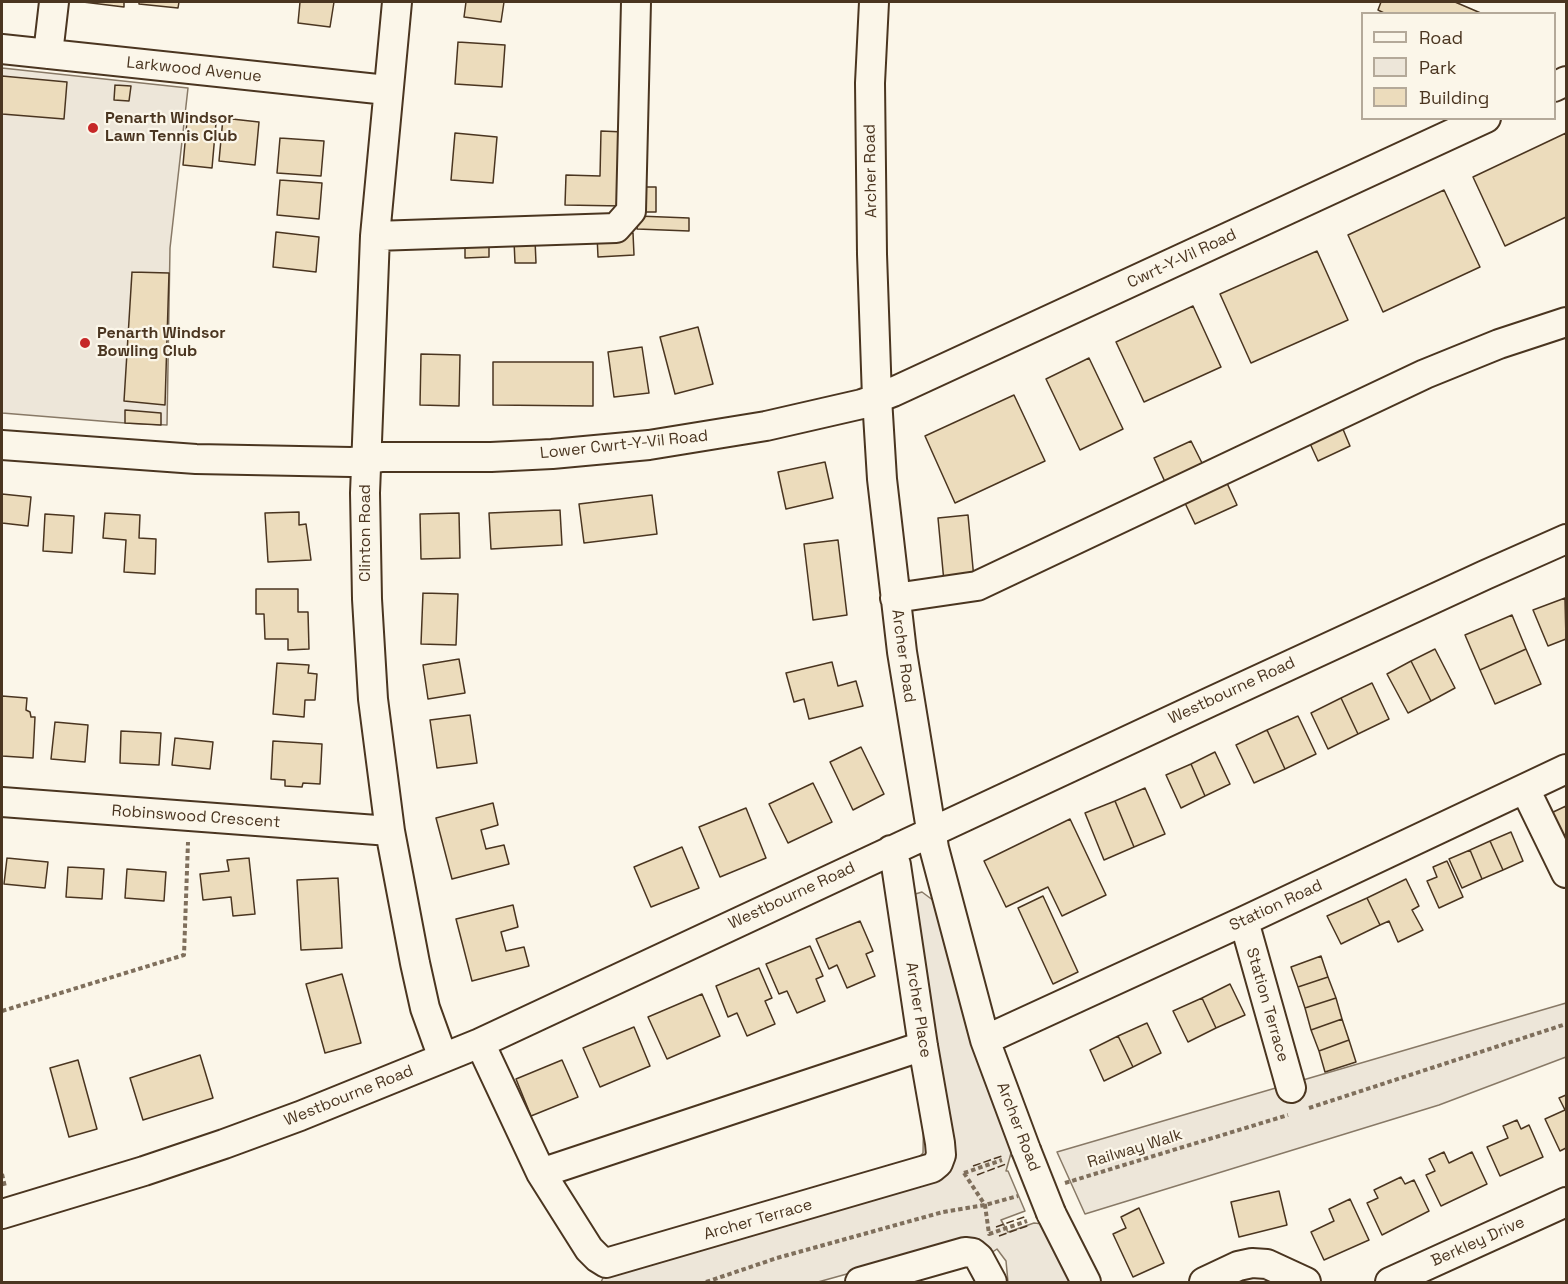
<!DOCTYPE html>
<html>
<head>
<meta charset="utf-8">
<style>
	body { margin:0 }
	#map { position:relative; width:1568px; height:1284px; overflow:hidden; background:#fbf6e9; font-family:"Space Grotesk",sans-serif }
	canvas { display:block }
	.frame { position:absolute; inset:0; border:3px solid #4a3520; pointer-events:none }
	.legend { position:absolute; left:1361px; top:12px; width:195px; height:108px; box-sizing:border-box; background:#fbf6e9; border:2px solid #b4a999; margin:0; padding:8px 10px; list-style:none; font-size:18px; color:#4a3520 }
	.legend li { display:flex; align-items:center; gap:12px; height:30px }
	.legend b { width:30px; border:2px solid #b4a999 }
</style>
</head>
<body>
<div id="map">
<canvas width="1568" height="1284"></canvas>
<div class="frame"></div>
<ul class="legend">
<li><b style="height:8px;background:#fbf6e9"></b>Road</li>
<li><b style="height:16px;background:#ede6d9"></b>Park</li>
<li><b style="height:16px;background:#ecdcbc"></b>Building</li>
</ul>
</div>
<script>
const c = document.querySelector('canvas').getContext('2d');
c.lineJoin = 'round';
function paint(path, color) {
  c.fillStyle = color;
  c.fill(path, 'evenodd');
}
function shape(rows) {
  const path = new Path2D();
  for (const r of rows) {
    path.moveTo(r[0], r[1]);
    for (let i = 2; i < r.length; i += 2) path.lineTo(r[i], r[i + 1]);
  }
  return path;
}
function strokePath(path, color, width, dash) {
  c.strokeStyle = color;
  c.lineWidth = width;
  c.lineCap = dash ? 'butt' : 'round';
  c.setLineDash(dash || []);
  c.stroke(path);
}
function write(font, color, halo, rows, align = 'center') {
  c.font = font + ' "Space Grotesk",sans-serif';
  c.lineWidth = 4.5;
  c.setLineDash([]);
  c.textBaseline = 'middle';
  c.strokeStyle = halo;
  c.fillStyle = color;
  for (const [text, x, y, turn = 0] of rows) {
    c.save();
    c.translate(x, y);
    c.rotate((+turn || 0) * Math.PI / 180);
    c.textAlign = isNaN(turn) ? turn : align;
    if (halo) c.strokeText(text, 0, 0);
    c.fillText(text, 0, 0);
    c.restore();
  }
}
const green = shape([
	[2,68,188,88,170,248,167,425,125,423,2,413,2,68],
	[922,892,934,901,1013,1146,1006,1171,1008,1171,1025,1211,1001,1220,1008,1232,1034,1223,1043,1224,1079,1282,1008,1282,1006,1261,997,1249,988,1255,890,1262,818,1282,601,1282,603,1278,863,1202,909,1168,923,1153,924,1099,902,898,922,892],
	[1566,1003,1566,1057,1439,1105,1085,1214,1057,1152,1566,1003]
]);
paint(green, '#ede6d9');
strokePath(green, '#887966', 1.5);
const building = shape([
	[83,2,124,2,124,7,83,2],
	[139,2,179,2,178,8,139,4,139,2],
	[300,2,334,2,330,27,298,23,300,2],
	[466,2,504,2,501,22,464,17,466,2],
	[1381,2,1455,2,1483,14,1386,14,1378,10,1381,2],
	[458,42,505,45,502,87,455,84,458,42],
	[2,76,67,82,64,119,2,114,2,76],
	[115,85,131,86,129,101,114,100,115,85],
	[223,118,259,122,255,165,219,161,223,118],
	[187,121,216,123,212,168,183,165,187,121],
	[601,131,624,132,622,206,565,205,566,175,600,176,601,131],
	[455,133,497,137,493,183,451,180,455,133],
	[1566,133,1566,217,1505,246,1473,177,1566,133],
	[280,138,324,141,321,176,277,173,280,138],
	[280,180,322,183,319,219,277,215,280,180],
	[640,187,656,187,656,212,640,212,640,187],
	[1444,190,1480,267,1383,312,1348,235,1444,190],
	[638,216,689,218,689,231,637,229,638,216],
	[276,232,319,237,316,272,273,267,276,232],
	[633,233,634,255,598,257,597,235,633,233],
	[535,240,536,263,515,263,514,241,535,240],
	[465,241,489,241,489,257,465,258,465,241],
	[1317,251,1348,320,1251,363,1220,294,1317,251],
	[132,272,169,273,165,405,124,401,132,272],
	[1193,306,1221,367,1144,402,1116,342,1193,306],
	[698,327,713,384,675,394,660,337,698,327],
	[642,347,649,393,614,397,608,352,642,347],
	[421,354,460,355,459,406,420,405,421,354],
	[1089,358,1123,429,1080,450,1046,379,1089,358],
	[493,362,593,362,593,406,493,405,493,362],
	[1014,395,1045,461,955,503,925,436,1014,395],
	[125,410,161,413,161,425,125,423,125,410],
	[1340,422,1350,446,1318,461,1307,437,1340,422],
	[1191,441,1204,467,1166,484,1154,458,1191,441],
	[825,462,833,498,786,509,778,472,825,462],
	[1226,481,1237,505,1195,524,1184,501,1226,481],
	[2,494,31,497,28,526,2,523,2,494],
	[652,495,657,534,584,543,579,504,652,495],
	[560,510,562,545,491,549,489,513,560,510],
	[299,512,299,525,306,524,311,560,268,562,265,513,299,512],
	[105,513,140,515,139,538,156,539,155,574,124,572,126,540,103,538,105,513],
	[459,513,460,558,421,559,420,514,459,513],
	[45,514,74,516,72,553,43,551,45,514],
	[968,515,974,579,944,582,938,518,968,515],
	[838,540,847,615,813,620,804,544,838,540],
	[256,589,298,589,298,612,308,612,309,649,288,650,288,639,265,639,264,614,256,614,256,589],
	[423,593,458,594,456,645,421,644,423,593],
	[1565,598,1566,639,1548,646,1533,610,1565,598],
	[1512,615,1526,649,1480,670,1465,635,1512,615],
	[1435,649,1455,688,1431,701,1411,661,1435,649],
	[1526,649,1541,684,1495,704,1480,670,1526,649],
	[459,659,465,693,428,699,423,665,459,659],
	[1411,661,1431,701,1408,713,1387,674,1411,661],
	[832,662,838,686,856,681,863,706,809,719,804,699,794,702,786,673,832,662],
	[277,663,309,665,308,673,317,674,315,700,305,700,304,717,273,714,277,663],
	[1372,683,1389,719,1358,734,1341,698,1372,683],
	[2,696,27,698,26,710,30,712,31,717,35,717,33,758,2,756,2,696],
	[1341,698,1358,734,1328,749,1311,713,1341,698],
	[470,715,477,763,437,768,430,720,470,715],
	[1298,716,1316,754,1285,769,1267,730,1298,716],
	[55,722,88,725,85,762,51,759,55,722],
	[1267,730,1285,769,1254,783,1236,745,1267,730],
	[121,731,161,733,159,765,120,763,121,731],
	[175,738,213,742,210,769,172,765,175,738],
	[273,741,322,744,320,784,303,783,302,787,285,786,285,780,271,779,273,741],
	[861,747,884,794,853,810,830,762,861,747],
	[1215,752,1230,784,1205,796,1191,764,1215,752],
	[1191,764,1205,796,1181,808,1166,775,1191,764],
	[813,783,832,822,788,843,769,804,813,783],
	[1145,788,1165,834,1134,847,1115,801,1145,788],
	[1115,801,1134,847,1104,860,1085,813,1115,801],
	[493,803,498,825,481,830,486,849,504,845,509,864,452,879,436,818,493,803],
	[1566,806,1566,849,1549,814,1566,806],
	[746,808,766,858,720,877,699,827,746,808],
	[1070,819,1106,895,1062,916,1048,887,1006,907,984,861,1070,819],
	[1511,832,1523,861,1503,870,1490,841,1511,832],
	[1490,841,1503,870,1482,879,1470,850,1490,841],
	[682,847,699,888,651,907,634,867,682,847],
	[1470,850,1482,879,1462,888,1449,859,1470,850],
	[7,858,48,862,45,888,4,884,7,858],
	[249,858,255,914,233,916,231,897,203,900,200,874,229,871,227,860,249,858],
	[1447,861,1463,897,1439,908,1427,881,1437,877,1433,867,1447,861],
	[68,867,104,869,102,899,66,897,68,867],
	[127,869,166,872,164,901,125,898,127,869],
	[338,878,342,948,301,950,297,880,338,878],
	[1406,879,1419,906,1412,910,1423,930,1398,942,1389,921,1380,925,1367,898,1406,879],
	[1043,896,1078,972,1053,984,1018,908,1043,896],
	[1367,898,1380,925,1341,944,1327,916,1367,898],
	[513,905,518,927,501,932,506,951,524,947,529,966,472,981,456,919,513,905],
	[860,921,873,951,866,954,875,976,847,988,837,965,829,969,816,939,860,921],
	[810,946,823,976,816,979,825,1001,797,1013,787,991,779,994,766,964,810,946],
	[1321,956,1328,977,1298,987,1291,967,1321,956],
	[759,968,772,998,765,1001,775,1024,747,1036,737,1013,728,1017,716,986,759,968],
	[342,974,361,1043,325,1053,306,984,342,974],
	[1328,977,1336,998,1305,1008,1298,987,1328,977],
	[1230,984,1245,1015,1216,1028,1202,998,1230,984],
	[702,994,720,1036,667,1059,648,1017,702,994],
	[1202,998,1216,1028,1188,1042,1173,1011,1202,998],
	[1336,998,1342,1019,1311,1030,1305,1008,1336,998],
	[1342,1019,1349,1040,1319,1051,1311,1030,1342,1019],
	[1147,1023,1161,1053,1133,1067,1118,1036,1147,1023],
	[634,1027,650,1066,600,1087,583,1048,634,1027],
	[1118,1036,1133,1067,1104,1081,1090,1050,1118,1036],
	[1349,1040,1356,1062,1325,1072,1319,1051,1349,1040],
	[200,1055,213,1098,143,1120,130,1078,200,1055],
	[78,1060,97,1129,69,1137,50,1068,78,1060],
	[562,1060,578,1097,531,1116,516,1079,562,1060],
	[1566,1095,1566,1148,1560,1151,1545,1119,1565,1110,1559,1098,1566,1095],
	[1517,1120,1521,1129,1529,1125,1543,1157,1500,1176,1487,1147,1508,1138,1503,1126,1517,1120],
	[1444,1152,1449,1163,1472,1152,1487,1184,1441,1206,1426,1175,1435,1171,1429,1159,1444,1152],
	[1401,1177,1405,1184,1414,1180,1429,1211,1382,1235,1367,1203,1378,1198,1374,1190,1401,1177],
	[1279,1191,1287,1225,1239,1237,1231,1202,1279,1191],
	[1350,1199,1369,1240,1324,1260,1311,1232,1334,1221,1329,1209,1350,1199],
	[1139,1208,1164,1263,1133,1277,1113,1234,1126,1228,1121,1217,1139,1208]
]);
paint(building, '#ecdcbc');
strokePath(building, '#4a3520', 1.5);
const minor = shape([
	[397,2,375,236,365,493,367,599,373,699,390,831,415,963,425,1008,443,1058],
	[874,2,870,83,872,254,877,398,882,479,902,652,934,848,985,1040,1026,1150],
	[2,49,387,90],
	[48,54,54,2],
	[1554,87,1566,81],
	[375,236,616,228,631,211,636,2],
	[2,445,196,459,351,462,382,457,491,457,552,454,649,445,766,426,862,404,893,392,1486,118],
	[895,598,977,586,1425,374,1499,344,1566,322],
	[1525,789,1566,873],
	[2,802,390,831],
	[1244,921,1291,1088],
	[985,1040,1244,921,1566,769],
	[480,1043,541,1173,589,1249,598,1258,606,1263,932,1168,938,1163,941,1155,940,1143,923,1046,896,865,891,850],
	[541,1173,923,1046],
	[1051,1213,1086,1282],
	[2,1214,144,1171,224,1144,300,1116,480,1043,1210,702,1485,575,1566,539],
	[860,1282,965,1252,973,1253,979,1258,992,1282],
	[1204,1282,1238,1266,1252,1263,1267,1264,1306,1282],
	[1390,1282,1566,1202]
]);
strokePath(minor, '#4a3520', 32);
strokePath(shape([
	[2,1011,184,955,188,842],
	[1309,1108,1566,1024],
	[964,1173,985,1205,989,1234,1027,1221],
	[964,1173,1002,1160],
	[2,1174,5,1187],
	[1065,1183,1288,1115],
	[706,1282,777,1258,943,1212,985,1205,1018,1196]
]), '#7f6f5c', 4, [4.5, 3]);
strokePath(minor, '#fbf6e9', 28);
const minorBridge = shape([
	[1026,1150,1051,1213]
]);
strokePath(minorBridge, '#4a3520', 32, []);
strokePath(minorBridge, '#fbf6e9', 28);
strokePath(shape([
	[973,1166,1002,1156],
	[977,1175,1006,1164],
	[996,1227,1027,1216],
	[999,1236,1030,1225]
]), '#4a3520', 1.5, [8, 3]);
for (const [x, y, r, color] of [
	[93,128,6,"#c62828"],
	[85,343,6,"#c62828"]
]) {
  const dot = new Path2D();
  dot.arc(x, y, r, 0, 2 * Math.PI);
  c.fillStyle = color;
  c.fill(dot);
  strokePath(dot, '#fbf6e9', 2);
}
write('16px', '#4a3520', '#fbf6e9', [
	["Larkwood Avenue",194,70,6],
	["Archer Road",871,171,-91],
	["Cwrt-Y-Vil Road",1182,259,-25],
	["Lower Cwrt-Y-Vil Road",624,445,-6],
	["Clinton Road",366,533,-90],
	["Archer Road",903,656,82],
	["Westbourne Road",1232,691,-25],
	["Robinswood Crescent",196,817,4],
	["Westbourne Road",792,896,-25],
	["Station Road",1276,906,-25],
	["Station Terrace",1267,1005,74],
	["Archer Place",918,1010,81],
	["Westbourne Road",349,1096,-22],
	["Archer Road",1018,1127,69],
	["Railway Walk",1135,1149,-17],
	["Archer Terrace",758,1220,-16],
	["Berkley Drive",1478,1242,-24]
]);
write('bold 16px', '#4a3520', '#fbf6e9', [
	["Penarth Windsor",105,119],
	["Lawn Tennis Club",105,137],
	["Penarth Windsor",97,334],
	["Bowling Club",97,352]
], 'left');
</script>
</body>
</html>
